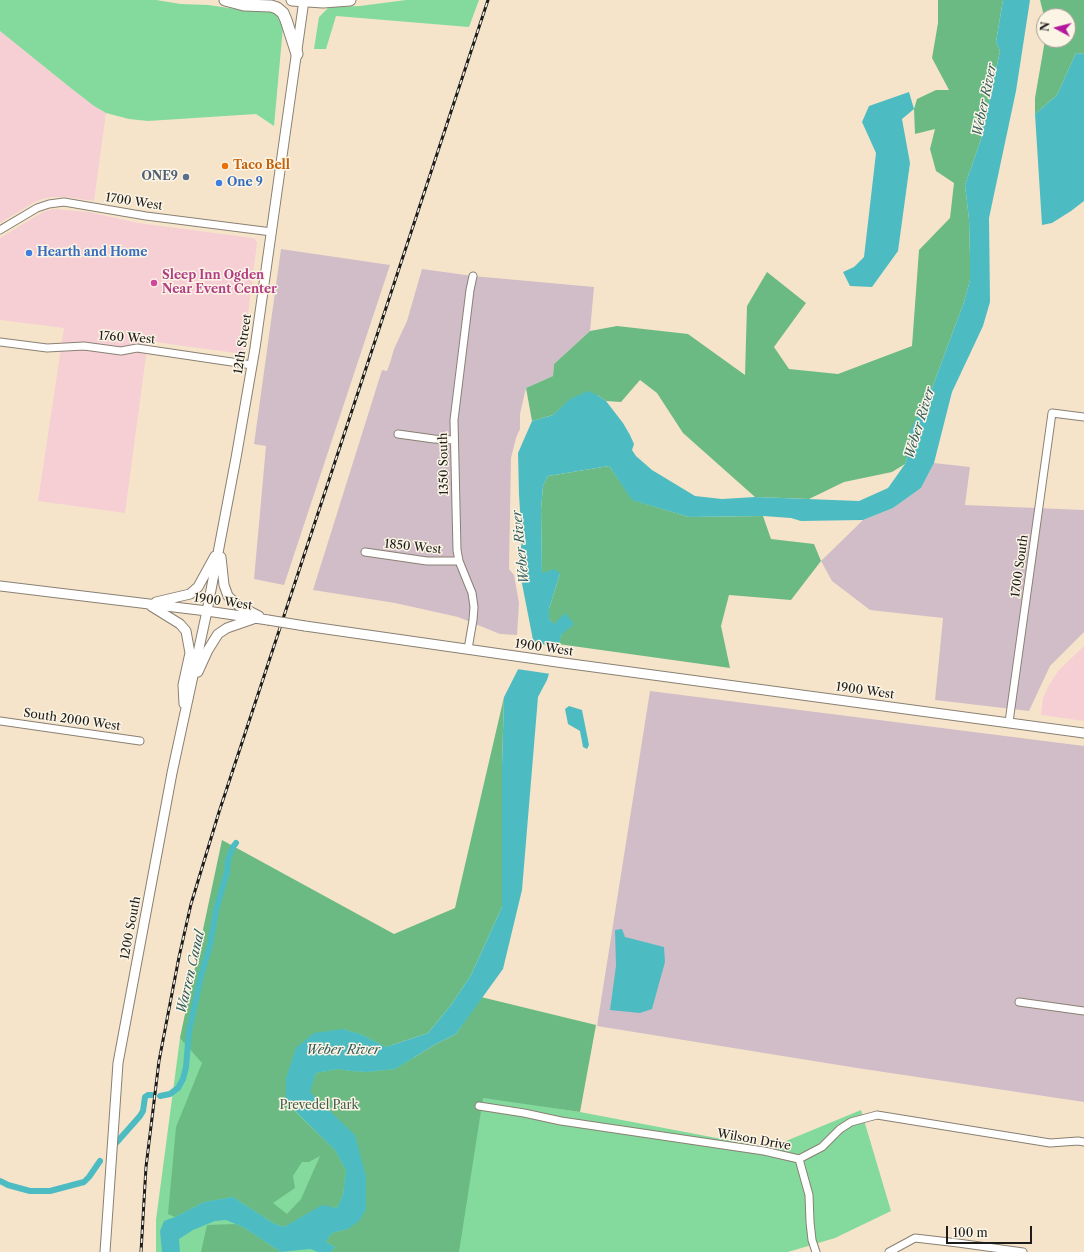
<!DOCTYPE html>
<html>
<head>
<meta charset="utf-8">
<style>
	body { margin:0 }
	#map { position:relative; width:1084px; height:1252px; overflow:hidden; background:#f6e4ca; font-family:"Libre Caslon Text",serif }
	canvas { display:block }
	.north { position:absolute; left:1036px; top:8px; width:40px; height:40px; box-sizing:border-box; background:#fcf5e5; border:1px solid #a29e95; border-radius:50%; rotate:277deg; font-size:11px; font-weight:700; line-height:16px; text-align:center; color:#1c1c1c }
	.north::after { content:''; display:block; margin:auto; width:14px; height:18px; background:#b5179e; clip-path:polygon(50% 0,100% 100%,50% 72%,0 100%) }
	.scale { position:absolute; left:946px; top:1226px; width:86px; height:18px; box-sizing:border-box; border:2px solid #1c1c1c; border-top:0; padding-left:5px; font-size:12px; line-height:14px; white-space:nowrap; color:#1c1c1c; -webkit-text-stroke:3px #fcf5e5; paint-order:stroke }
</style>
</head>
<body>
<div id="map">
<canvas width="1084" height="1252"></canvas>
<div class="north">N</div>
<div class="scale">100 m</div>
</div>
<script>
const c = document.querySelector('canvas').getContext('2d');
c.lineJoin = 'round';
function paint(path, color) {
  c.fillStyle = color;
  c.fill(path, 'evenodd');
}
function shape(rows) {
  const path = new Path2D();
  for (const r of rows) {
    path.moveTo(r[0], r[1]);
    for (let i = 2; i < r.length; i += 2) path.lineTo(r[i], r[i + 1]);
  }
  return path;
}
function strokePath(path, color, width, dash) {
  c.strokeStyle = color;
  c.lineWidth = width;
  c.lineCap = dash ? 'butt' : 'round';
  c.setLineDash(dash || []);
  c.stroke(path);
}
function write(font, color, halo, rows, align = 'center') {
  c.font = font + ' "Libre Caslon Text",serif';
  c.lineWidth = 3;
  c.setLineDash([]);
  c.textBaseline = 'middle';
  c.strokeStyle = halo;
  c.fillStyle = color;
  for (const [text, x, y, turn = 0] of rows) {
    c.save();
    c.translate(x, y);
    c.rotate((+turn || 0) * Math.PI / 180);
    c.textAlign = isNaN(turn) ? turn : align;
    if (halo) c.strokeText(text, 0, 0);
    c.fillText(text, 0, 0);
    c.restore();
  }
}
paint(shape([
	[0,31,72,89,94,106,106,113,94,201,65,197,52,197,42,199,33,203,0,223],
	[54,209,89,212,138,223,253,238,256,240,257,243,243,354,148,341,125,513,38,501,64,328,0,320,0,238,43,212],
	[1084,646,1084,721,1041,715,1043,698,1049,685,1059,670]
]), '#f6cfd5');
paint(shape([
	[281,249,390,265,284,585,254,579,266,446,254,444],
	[422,269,473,276,594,287,590,331,554,364,553,376,526,388,520,414,520,429,516,438,511,458,509,569,514,575,519,603,517,635,500,634,458,617,395,603,313,590,382,370,387,371,390,363,394,349,407,321],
	[934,463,970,467,965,505,1084,510,1084,632,1050,666,1029,711,935,700,943,618,870,610,832,581,821,561,863,520,893,508,921,488],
	[650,691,1084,746,1084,1102,857,1068,597,1026]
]), '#d1bdc8');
paint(shape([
	[0,0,156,0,181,4,208,5,236,9,268,9,279,15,283,27,274,126,256,114,148,121,129,119,106,113,94,106,72,89,0,31],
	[406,0,479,0,469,27,336,16,326,49,314,49,319,17,328,8,334,7,360,6],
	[202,936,483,1097,580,1112,769,1148,861,1110,891,1211,835,1238,788,1252,156,1252,156,1220,180,1038]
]), '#84da9d');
paint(shape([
	[938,0,1003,0,996,42,1000,51,981,139,965,185,969,219,970,256,970,280,964,302,932,388,911,431,911,444,905,464,892,472,844,482,809,499,755,497,683,433,657,393,640,380,621,402,606,401,597,395,570,400,553,415,532,421,526,388,553,376,554,364,590,331,617,326,688,334,745,375,747,306,767,272,806,303,774,347,789,369,838,374,912,346,919,250,950,218,954,183,936,171,930,149,935,129,915,134,914,109,917,99,936,90,949,90,932,58,938,23],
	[1040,0,1084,0,1084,54,1076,53,1057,95,1035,114,1035,98,1045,40,1068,40,1068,16,1044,16],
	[609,466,633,500,689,517,763,516,771,539,814,544,821,561,791,600,729,595,721,626,730,668,558,644,562,634,549,619,549,609,560,574,542,573,541,509,543,486,548,476],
	[504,697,502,765,502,907,471,975,451,1005,428,1033,386,1047,360,1034,343,1029,286,1103,335,1150,346,1170,343,1195,337,1208,322,1206,284,1227,273,1223,233,1197,204,1202,175,1217,168,1214,176,1127,202,1063,180,1038,222,840,394,934,455,908],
	[320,1156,301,1199,287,1214,273,1203,295,1188,293,1176,302,1162,309,1162],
	[481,997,596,1025,580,1112,483,1098,459,1252,331,1252,335,1247,326,1242,332,1233,348,1229,366,1209,309,1092,316,1073,338,1069,351,1071,367,1072,395,1069,436,1044,456,1034],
	[235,1224,243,1227,281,1252,201,1252,207,1225]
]), '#6bba84');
paint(shape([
	[1003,0,1030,0,1016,91,989,218,990,302,983,326,952,392,934,463,921,488,893,508,863,520,801,521,791,518,763,516,689,517,632,500,609,466,548,476,543,486,541,509,542,573,555,569,560,574,549,609,549,619,554,624,565,613,574,624,562,634,547,680,538,697,522,890,503,969,456,1034,436,1044,395,1069,367,1072,351,1071,338,1069,316,1073,310,1092,355,1135,366,1176,366,1209,360,1220,348,1229,332,1233,326,1242,335,1247,331,1252,318,1252,310,1249,281,1252,243,1227,226,1220,215,1221,193,1230,179,1239,180,1252,162,1252,160,1231,164,1221,175,1217,204,1202,233,1197,273,1223,284,1227,322,1205,337,1208,343,1195,346,1170,335,1150,286,1102,286,1078,296,1048,314,1033,343,1029,360,1034,386,1047,428,1033,451,1005,471,975,502,907,502,765,504,697,533,640,518,563,522,541,519,495,518,453,532,421,553,415,570,399,588,391,597,395,606,401,623,423,630,435,634,444,632,450,636,456,652,470,695,496,722,499,755,497,859,501,888,488,905,464,911,444,910,431,932,388,964,302,970,280,970,256,969,219,965,185,981,139,1000,51,996,42],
	[1076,53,1084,54,1084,201,1071,211,1052,223,1042,225,1035,114,1057,95],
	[909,92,914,109,902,119,910,163,898,251,872,287,850,286,843,272,854,267,864,257,876,153,862,122,869,106],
	[569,706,582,710,589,745,587,749,583,747,580,731,568,724,565,709],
	[622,929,625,937,664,947,665,962,652,1009,640,1013,610,1010,616,966,615,930]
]), '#4dbcc2');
paint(shape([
	[530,642,559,647,551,674,517,669]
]), '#f6e4ca');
strokePath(shape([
	[160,1096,170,1094,178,1088,183,1079,186,1067,189,1032,201,976,210,945,216,910,227,872,228,860,233,847,236,843],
	[117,1142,140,1116,143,1111,145,1097,148,1095,152,1095],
	[0,1181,8,1185,30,1191,50,1191,84,1182,89,1177,100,1161]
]), '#4dbcc2', 6);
const minor = shape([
	[0,230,37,208,49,204,64,202,146,216,272,232],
	[0,342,47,348,84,346,121,351,137,348,252,365],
	[398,434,434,439,454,440],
	[365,552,427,561,459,561],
	[468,649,473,620,474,607,472,593,459,561,457,550,454,420,470,290,473,276],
	[0,721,140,741],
	[1009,722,1052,413,1084,417],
	[1019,1002,1084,1011],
	[479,1106,524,1113,561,1121,764,1151,799,1159,822,1147,840,1129,851,1122,877,1115,1050,1143,1078,1141,1084,1142],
	[799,1159,809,1195,810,1222,812,1240,816,1252],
	[889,1252,915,1238,958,1243,1023,1252]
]);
const major = shape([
	[221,557,224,585,228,596,239,606,259,616],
	[0,586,207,611,268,620],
	[156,602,190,594,198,587,215,556],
	[151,606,180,624,186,631,190,653,183,685,184,704],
	[305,626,564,663,1084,733],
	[198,672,208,650,218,634,227,628,253,619],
	[105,1252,118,1063,172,773,207,611,236,458,255,348,304,0]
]);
const highway = shape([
	[225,0,244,5,271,6,277,8,283,13,286,20,297,54],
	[292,0,323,2,350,0]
]);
strokePath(minor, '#898073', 9);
strokePath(major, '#898073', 11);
strokePath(highway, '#898073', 13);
strokePath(minor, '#fff', 7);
strokePath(major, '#fff', 9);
strokePath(highway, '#fff', 11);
const rail = shape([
	[141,1252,146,1167,159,1061,179,957,191,904,219,812,488,0]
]);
strokePath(rail, '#1c1c1c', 3);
strokePath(rail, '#fcf5e5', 1.5, [4.5]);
const majorBridge = shape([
	[268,620,305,626]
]);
strokePath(majorBridge, '#898073', 11, []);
strokePath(majorBridge, '#fff', 9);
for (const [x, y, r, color] of [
	[225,166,4,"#e8710a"],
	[186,177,4,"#5c6f8a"],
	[219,183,4,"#3f7fe0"],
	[29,253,4,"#3f7fe0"],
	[154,283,4,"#d1479c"]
]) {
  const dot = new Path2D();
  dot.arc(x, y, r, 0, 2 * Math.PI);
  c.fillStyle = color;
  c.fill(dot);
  strokePath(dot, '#fcf5e5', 1.5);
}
write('bold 12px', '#c56008', '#fcf5e5', [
	["Taco Bell",233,166]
], 'left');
write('bold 12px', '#4e5e75', '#fcf5e5', [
	["ONE9",178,177]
], 'right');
write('bold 12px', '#366cbe', '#fcf5e5', [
	["One 9",227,183],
	["Hearth and Home",37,253]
], 'left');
write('12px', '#1c1c1c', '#fcf5e5', [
	["1700 West",134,202,9],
	["1760 West",127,338,4],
	["12th Street",243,344,-81],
	["1350 South",444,464,-91],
	["1850 West",413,547,6],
	["1700 South",1020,566,-82],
	["1900 West",223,602,8],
	["1900 West",544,648,8],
	["1900 West",865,691,8],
	["South 2000 West",72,720,8],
	["1200 South",131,928,-79],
	["Wilson Drive",754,1140,10]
]);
write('bold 12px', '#b23c85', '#fcf5e5', [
	["Sleep Inn Ogden",162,276],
	["Near Event Center",162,290]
], 'left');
write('12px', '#405e49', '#fcf5e5', [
	["Prevedel Park",319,1106]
]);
write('italic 13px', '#305c5e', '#fcf5e5', [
	["Weber River",985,100,-78],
	["Weber River",920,423,-73],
	["Weber River",521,547,-96],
	["Warren Canal",191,972,-77],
	["Weber River",343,1050]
]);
</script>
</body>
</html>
